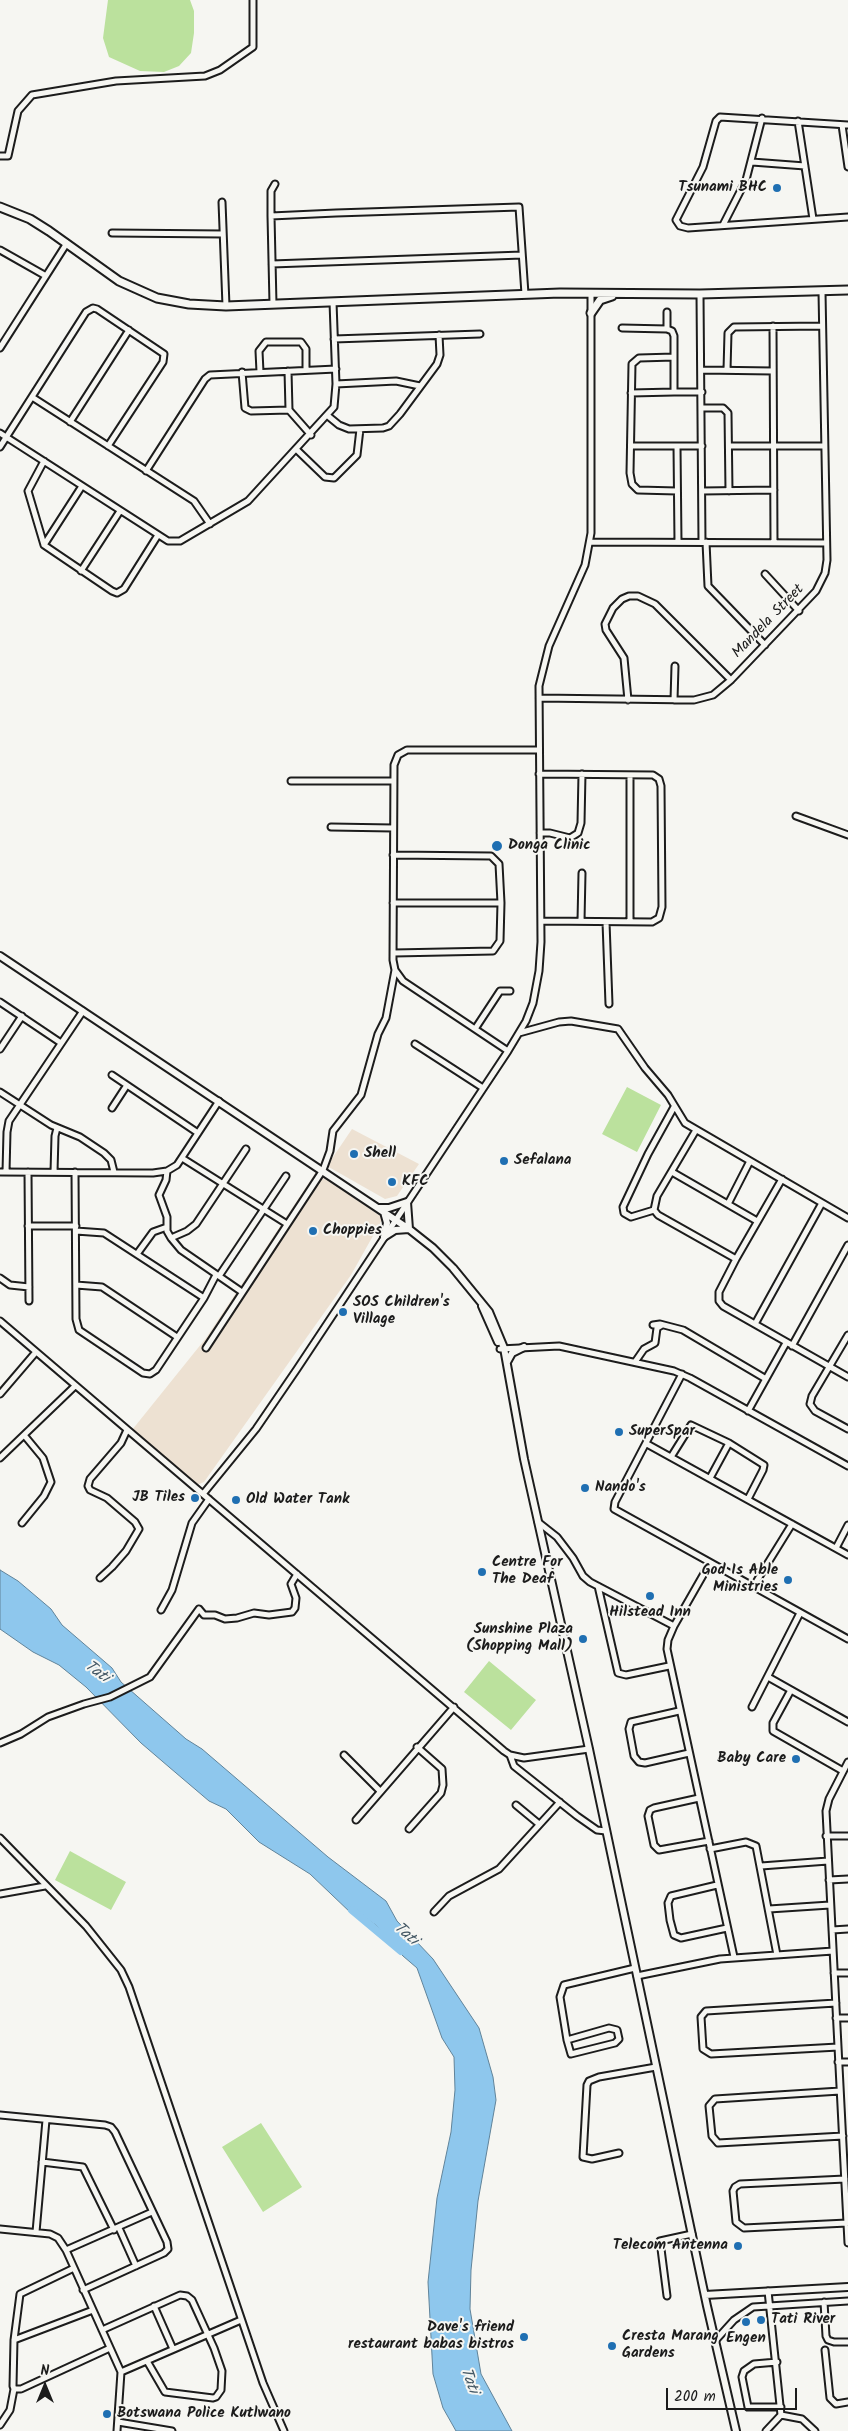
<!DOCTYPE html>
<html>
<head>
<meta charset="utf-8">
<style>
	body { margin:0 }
	#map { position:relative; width:848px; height:2431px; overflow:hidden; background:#f6f6f2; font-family:Kalam,sans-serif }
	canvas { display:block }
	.north { position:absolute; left:20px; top:2361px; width:50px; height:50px; -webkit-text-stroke:4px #f6f6f2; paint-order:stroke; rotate:0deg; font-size:14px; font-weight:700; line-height:20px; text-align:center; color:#1c1c1c }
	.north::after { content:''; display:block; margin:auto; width:18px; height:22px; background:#1c1c1c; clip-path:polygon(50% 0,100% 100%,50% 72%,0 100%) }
	.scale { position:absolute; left:666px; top:2388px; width:131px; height:22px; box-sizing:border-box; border:2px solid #1c1c1c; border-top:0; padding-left:6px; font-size:15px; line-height:18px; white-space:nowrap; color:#1c1c1c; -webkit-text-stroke:4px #f6f6f2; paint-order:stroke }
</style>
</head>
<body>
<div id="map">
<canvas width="848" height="2431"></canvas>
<div class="north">N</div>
<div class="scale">200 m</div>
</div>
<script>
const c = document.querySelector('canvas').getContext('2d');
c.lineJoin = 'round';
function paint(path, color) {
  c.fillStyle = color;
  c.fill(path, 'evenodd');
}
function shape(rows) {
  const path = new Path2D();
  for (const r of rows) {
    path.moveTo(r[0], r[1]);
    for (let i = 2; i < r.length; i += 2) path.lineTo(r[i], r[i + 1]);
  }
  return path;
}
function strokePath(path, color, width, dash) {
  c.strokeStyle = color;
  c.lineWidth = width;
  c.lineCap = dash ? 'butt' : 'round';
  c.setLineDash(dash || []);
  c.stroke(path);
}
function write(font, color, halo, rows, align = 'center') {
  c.font = font + ' Kalam,sans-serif';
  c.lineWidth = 4;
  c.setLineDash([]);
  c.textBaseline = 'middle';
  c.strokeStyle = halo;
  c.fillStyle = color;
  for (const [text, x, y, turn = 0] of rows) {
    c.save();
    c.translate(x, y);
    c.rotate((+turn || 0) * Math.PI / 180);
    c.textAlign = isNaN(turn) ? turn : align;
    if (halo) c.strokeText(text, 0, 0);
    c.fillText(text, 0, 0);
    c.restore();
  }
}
paint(shape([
	[352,1129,419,1164,397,1196,385,1199,327,1166],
	[316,1172,383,1218,351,1275,204,1482,197,1485,132,1430,206,1338]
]), '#ede1d2');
paint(shape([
	[108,0,190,0,194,11,194,33,191,53,179,66,164,72,140,71,109,57,103,38],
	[627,1087,661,1105,637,1152,602,1134],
	[489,1661,536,1700,511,1730,464,1692],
	[70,1851,126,1882,111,1910,55,1880],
	[261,2123,302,2187,263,2212,222,2147]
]), '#bbe19d');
const water = shape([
	[0,1570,18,1581,51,1609,62,1625,112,1668,121,1682,186,1739,202,1749,328,1857,386,1901,397,1921,433,1959,479,2028,493,2077,496,2100,478,2201,471,2270,470,2309,481,2374,512,2431,456,2431,443,2408,433,2374,428,2282,437,2198,451,2132,455,2090,454,2057,442,2038,417,1968,403,1956,377,1926,367,1919,352,1914,310,1874,259,1842,226,1809,209,1801,169,1767,141,1743,86,1687,59,1665,33,1652,0,1629,0,1570]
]);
paint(water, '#8ec7ed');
strokePath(water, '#608399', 1);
strokePath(shape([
	[352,1910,401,1951]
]), '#8ec7ed', 8);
const minor = shape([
	[798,121,813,219],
	[842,125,848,167],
	[848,125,720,117,716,121,703,167,676,220,680,226,688,228,848,217],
	[0,156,8,156,18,111,32,95,116,81,205,76,220,70,253,47,253,0],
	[752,162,805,166],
	[222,202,226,306],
	[271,216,271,191,275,184],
	[723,225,746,180,762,118],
	[112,233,223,234],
	[0,250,46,276],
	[272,264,522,255],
	[700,294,702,542],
	[273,304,271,216,336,213,519,207,525,294],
	[667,312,667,329],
	[773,326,774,542],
	[622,328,667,329,672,331,674,336,674,392,631,393],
	[334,339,480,334],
	[0,348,67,243],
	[674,357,639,358,632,364,630,473,632,484,638,490,677,491],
	[702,370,773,371],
	[727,370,728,333,734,327,822,326],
	[288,371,289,410,311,435],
	[242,372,245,408,251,411,289,410],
	[260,372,259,351,266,342,301,342,306,349,306,370],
	[336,384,396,381,420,386],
	[674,392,702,392],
	[32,397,194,501,210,524],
	[702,408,723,408,728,413,729,491],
	[328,416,339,425,349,429,383,428,389,426,400,414,437,364,440,355,439,335],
	[70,422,129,330],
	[0,433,168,541,180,541,248,501,334,407,336,384,333,302],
	[631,446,702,446],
	[677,446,678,542],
	[729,446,824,446],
	[0,447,86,312,93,308,97,309,164,354,163,362,108,446],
	[297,450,325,477,334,478,357,455,360,429],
	[44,461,28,491,44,545,112,591,117,593,124,589,158,535],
	[146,471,205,379,210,375,336,369],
	[702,491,774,490],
	[590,542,826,543],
	[706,542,708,586,765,645],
	[44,545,82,486],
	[81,571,120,511],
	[765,574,799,611],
	[539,698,694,700,713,695,731,680,816,591,825,573,827,560,822,292],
	[628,700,624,658,606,630,605,624,613,608,622,599,629,596,638,596,655,604,731,680],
	[674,700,675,666],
	[539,774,653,775,659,779,661,786,662,907,659,918,652,922,541,921],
	[630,775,630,922],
	[291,781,393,781],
	[796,816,848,835],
	[331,827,393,828],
	[540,833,550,833,570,838,578,833,581,823,582,774],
	[393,855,491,856,499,864,501,903,500,941,493,951,394,953],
	[393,903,501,903],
	[581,921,582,873],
	[606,922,609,1004],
	[0,1002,61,1043],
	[475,1029,500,991,510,991],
	[519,1033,559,1022,571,1021,618,1029,645,1068,668,1095,685,1123,848,1218],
	[415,1044,483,1088],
	[0,1049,22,1016],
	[508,1051,403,981,395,970,393,960,394,765,398,755,407,750,539,750],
	[112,1075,198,1133],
	[0,1092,51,1125,80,1137,104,1153,111,1160,114,1172],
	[112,1108,127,1085],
	[696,1130,657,1196,654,1210,658,1215,736,1259],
	[182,1158,287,1224],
	[167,1171,166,1180,159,1195,167,1217,167,1231,171,1238,181,1250,242,1292],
	[0,1172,153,1173,167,1171,177,1165,219,1101],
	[6,1172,7,1132,9,1121,83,1011],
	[28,1172,29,1301],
	[54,1172,55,1136,57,1128],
	[75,1172,76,1319,79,1330,143,1373,150,1374,156,1370,204,1298,216,1275],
	[672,1172,757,1221],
	[782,1179,736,1259,719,1292,719,1301,723,1306,848,1377],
	[728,1204,750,1161],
	[654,1210,631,1217,624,1213,623,1207,648,1154,674,1107],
	[28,1226,76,1226],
	[76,1231,104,1233,204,1298],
	[171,1238,187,1231,196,1224,246,1149],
	[137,1254,153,1232,167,1227],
	[219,1276,286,1176],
	[0,1278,10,1285,29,1287],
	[76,1285,102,1287,177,1337],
	[0,1321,504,1751,510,1755,524,1758,589,1749],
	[755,1324,822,1203],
	[653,1325,660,1324,683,1330,766,1379],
	[848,1335,812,1396,810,1404,815,1411,848,1429],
	[792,1346,848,1245],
	[206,1348,323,1170,330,1151,333,1131,361,1095,378,1034,386,1018,395,970],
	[500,1349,559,1346,674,1371,690,1378,848,1466],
	[635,1362,644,1349,655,1343,657,1328,662,1325],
	[682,1374,615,1502,614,1509,848,1639],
	[0,1394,36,1352],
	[748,1411,786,1343],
	[647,1444,848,1555],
	[671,1457,691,1425,729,1443,764,1465,763,1470,748,1499],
	[0,1458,75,1386],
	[710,1478,729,1443],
	[203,1494,256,1429,297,1369,508,1051,526,1021,533,1003,539,971,541,942,539,686,549,646,585,565,591,533,591,293],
	[538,1522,557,1537,573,1558,583,1576,590,1582,674,1626],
	[22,1523,44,1496,51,1482,43,1458,24,1435],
	[836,1548,848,1525],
	[710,1563,674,1626,668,1640,667,1649,734,1957],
	[100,1578,112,1567,126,1551,139,1529,135,1522,107,1498,90,1490,88,1486,90,1479,121,1443,127,1430],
	[598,1586,618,1673,626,1675,669,1666],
	[753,1587,792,1524],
	[161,1610,172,1590,192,1523,209,1499],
	[768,1677,848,1722],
	[791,1690,773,1723,773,1731,843,1771],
	[752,1707,800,1613],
	[679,1711,631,1722,629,1729,634,1756,639,1762,645,1763,689,1753],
	[0,1743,21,1734,48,1717,84,1704,110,1697,150,1677,199,1609,204,1615,215,1615,225,1619,237,1618,254,1613,269,1615,292,1612,295,1608,296,1598,291,1584,297,1574],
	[344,1755,380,1791],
	[510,1755,514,1766,577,1816,597,1830,606,1831],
	[848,1762,829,1799,826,1811,848,2243],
	[699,1798,654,1808,650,1810,648,1816,654,1845,659,1850,709,1841],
	[516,1805,539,1824],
	[356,1820,454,1707],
	[409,1829,441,1793,443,1785,442,1769,417,1747],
	[826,1836,848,1836],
	[0,1838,86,1926,121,1970,129,1987,263,2383,284,2431],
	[710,1849,746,1842,756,1846,777,1955],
	[761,1866,828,1861],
	[829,1880,848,1879],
	[717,1885,671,1896,668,1903,670,1920,674,1935,681,1938,727,1928],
	[0,1894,45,1886],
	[769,1909,830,1905],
	[434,1912,449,1896,499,1869,560,1802],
	[832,1930,848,1929],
	[834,1973,848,1973],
	[637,1976,720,1959,833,1951],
	[836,2003,706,2011,701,2017,703,2049,711,2054,838,2047],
	[836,2018,848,2018],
	[567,2040,609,2028,617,2030,619,2039,615,2043,571,2054,567,2040,560,1997,564,1985,635,1968],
	[838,2062,848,2062],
	[840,2091,715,2099,709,2106,712,2136,718,2143,843,2136],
	[0,2115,105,2125,111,2127,115,2132,167,2242,168,2249,164,2253,83,2290],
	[619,2153,592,2159,583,2157,587,2085,589,2081,599,2077,656,2067],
	[42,2162,83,2167,114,2230],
	[845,2179,740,2184,735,2187,733,2191,736,2222,744,2228,847,2223],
	[119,2228,136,2266],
	[0,2229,50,2234,58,2238,66,2250,121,2372,117,2431],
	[36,2232,46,2120],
	[66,2250,152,2212],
	[74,2268,20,2294,14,2340,13,2386,14,2389,21,2389,110,2348],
	[768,2291,781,2415],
	[667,2296,660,2241,692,2234],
	[824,2302,826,2336,828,2340,834,2342,848,2342],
	[154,2306,173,2349],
	[102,2330,180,2295,187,2296,192,2300,214,2348,222,2371,221,2390,216,2397,213,2398,165,2392,147,2361],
	[14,2340,93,2310],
	[715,2341,734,2320,753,2307,848,2301],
	[825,2350,830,2398,836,2404,848,2402],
	[777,2362,754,2364,744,2371,742,2377,748,2407,781,2407],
	[121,2372,241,2320],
	[118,2422,172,2431],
	[0,2425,10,2410,14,2389],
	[766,2431,781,2415,802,2419,815,2431]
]);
const tertiary = shape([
	[0,956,409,1229,433,1248,453,1268,489,1312,504,1348,524,1459,589,1749,707,2306,736,2431],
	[379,1208,389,1208,407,1202,409,1229,395,1230,384,1237],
	[384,1212,387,1223,384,1237],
	[482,1306,498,1342],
	[507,1362,512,1353,524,1347],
	[705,2295,848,2287]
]);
const secondary = shape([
	[0,207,30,219,49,231,119,281,157,298,189,304,226,306,560,293,700,294,848,290],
	[591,313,600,300,612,296]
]);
strokePath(minor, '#1c1c1c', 9);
strokePath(tertiary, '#1c1c1c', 10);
strokePath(secondary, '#1c1c1c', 11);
strokePath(minor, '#f6f6f2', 5);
strokePath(tertiary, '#f6f6f2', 6);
strokePath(secondary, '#f6f6f2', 7);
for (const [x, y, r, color] of [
	[777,188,5,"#1f6fb2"],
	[497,846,6,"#1f6fb2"],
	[354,1154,5,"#1f6fb2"],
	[504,1161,5,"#1f6fb2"],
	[392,1182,5,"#1f6fb2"],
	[313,1231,5,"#1f6fb2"],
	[343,1312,5,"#1f6fb2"],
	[619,1432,5,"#1f6fb2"],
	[585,1488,5,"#1f6fb2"],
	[195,1498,5,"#1f6fb2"],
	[236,1500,5,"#1f6fb2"],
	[482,1572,5,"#1f6fb2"],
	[788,1580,5,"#1f6fb2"],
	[650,1596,5,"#1f6fb2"],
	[583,1639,5,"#1f6fb2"],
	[796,1759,5,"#1f6fb2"],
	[738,2246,5,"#1f6fb2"],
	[761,2320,5,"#1f6fb2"],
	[746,2322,5,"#1f6fb2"],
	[524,2337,5,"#1f6fb2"],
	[612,2346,5,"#1f6fb2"],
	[107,2414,5,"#1f6fb2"]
]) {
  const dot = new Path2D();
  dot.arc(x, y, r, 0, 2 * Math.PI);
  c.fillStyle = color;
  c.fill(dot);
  strokePath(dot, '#f6f6f2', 2);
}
write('bold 15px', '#1c1c1c', '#f6f6f2', [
	["Tsunami BHC",767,188,"right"],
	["Donga Clinic",508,846],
	["Shell",364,1154],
	["Sefalana",514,1161],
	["KFC",402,1182],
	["Choppies",323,1231],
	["SOS Children's",353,1303],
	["Village",353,1320],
	["SuperSpar",629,1432],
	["Nando's",595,1488],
	["JB Tiles",185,1498,"right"],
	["Old Water Tank",246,1500],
	["Centre For",492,1563],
	["The Deaf",492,1580],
	["God Is Able",778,1571,"right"],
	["Ministries",778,1588,"right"],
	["Hilstead Inn",650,1613,"center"],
	["Sunshine Plaza",573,1630,"right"],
	["(Shopping Mall)",573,1647,"right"],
	["Baby Care",786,1759,"right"],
	["Telecom Antenna",728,2246,"right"],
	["Tati River",771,2320],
	["Dave's friend",514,2328,"right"],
	["restaurant babas bistros",514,2345,"right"],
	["Cresta Marang",622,2337],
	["Gardens",622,2354],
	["Engen",746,2339,"center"],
	["Botswana Police Kutlwano",117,2414]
], 'left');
write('15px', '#1c1c1c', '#f6f6f2', [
	["Mandela Street",769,622,-46]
]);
write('italic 16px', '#445865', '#f6f6f2', [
	["Tati",96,1673,36],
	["Tati",405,1935,41],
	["Tati",468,2381,70]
]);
</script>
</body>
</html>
